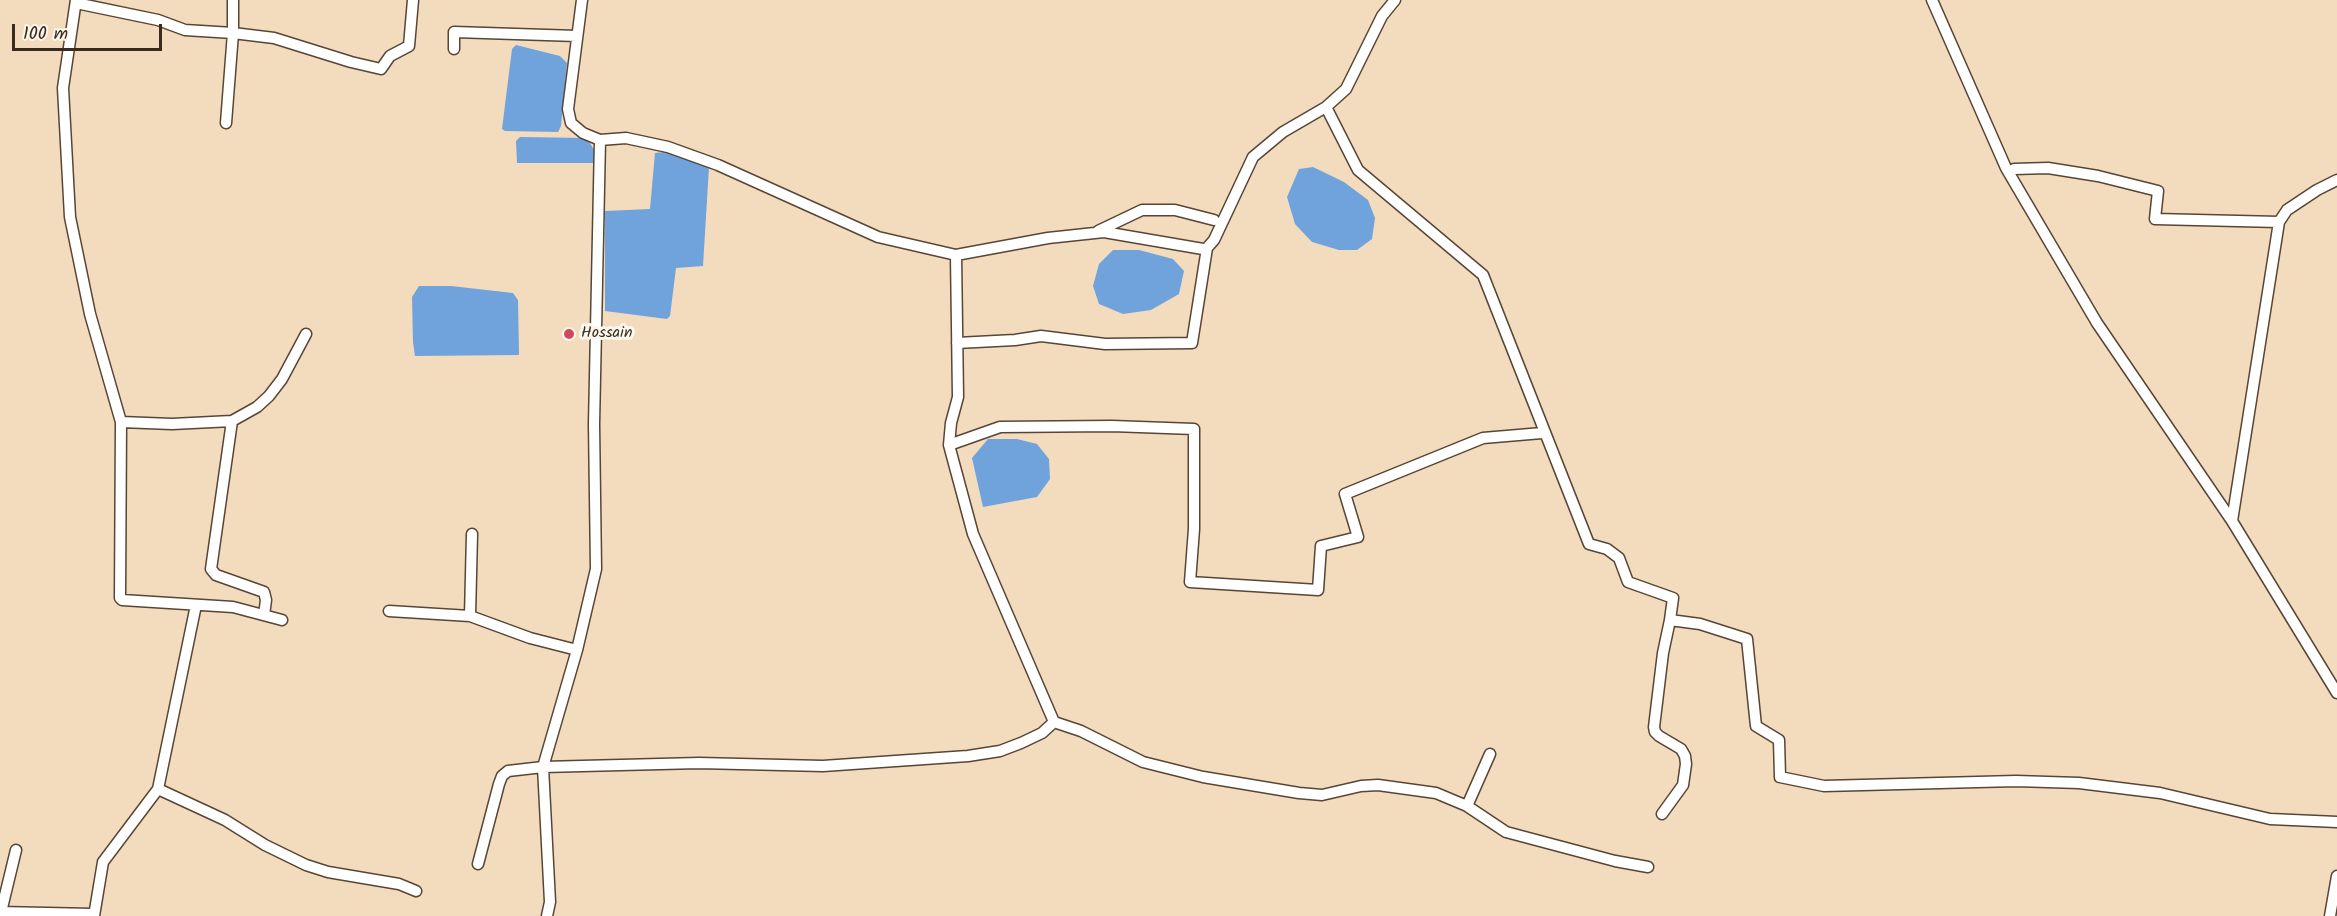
<!DOCTYPE html>
<html>
<head>
<meta charset="utf-8">
<style>
	body { margin:0 }
	#map { position:relative; width:2337px; height:916px; overflow:hidden; background:#f3dbbd; font-family:Kalam,sans-serif }
	canvas { display:block }
	.scale { position:absolute; left:12px; top:24px; width:150px; height:27px; box-sizing:border-box; border:3px solid #3b2a1e; border-top:0; padding-left:8px; font-size:18px; line-height:21px; white-space:nowrap; color:#3b2a1e; -webkit-text-stroke:4px #fbf7ec; paint-order:stroke }
</style>
</head>
<body>
<div id="map">
<canvas width="2337" height="916"></canvas>
<div class="scale">100 m</div>
</div>
<script>
const c = document.querySelector('canvas').getContext('2d');
c.lineJoin = 'round';
function paint(path, color) {
  c.fillStyle = color;
  c.fill(path, 'evenodd');
}
function shape(rows) {
  const path = new Path2D();
  for (const r of rows) {
    path.moveTo(r[0], r[1]);
    for (let i = 2; i < r.length; i += 2) path.lineTo(r[i], r[i + 1]);
  }
  return path;
}
function strokePath(path, color, width, dash) {
  c.strokeStyle = color;
  c.lineWidth = width;
  c.lineCap = dash ? 'butt' : 'round';
  c.setLineDash(dash || []);
  c.stroke(path);
}
function write(font, color, halo, rows, align = 'center') {
  c.font = font + ' Kalam,sans-serif';
  c.lineWidth = 6;
  c.setLineDash([]);
  c.textBaseline = 'middle';
  c.strokeStyle = halo;
  c.fillStyle = color;
  for (const [text, x, y, turn = 0] of rows) {
    c.save();
    c.translate(x, y);
    c.rotate((+turn || 0) * Math.PI / 180);
    c.textAlign = isNaN(turn) ? turn : align;
    if (halo) c.strokeText(text, 0, 0);
    c.fillText(text, 0, 0);
    c.restore();
  }
}
paint(shape([
	[516,45,560,56,567,63,561,126,558,132,505,131,502,129,512,49],
	[520,137,587,138,594,150,594,163,517,163,516,141],
	[664,152,676,154,709,167,703,266,676,268,670,316,667,319,605,311,605,211,650,209,655,153],
	[1313,167,1344,182,1368,200,1375,218,1372,239,1357,250,1339,250,1312,242,1295,224,1287,197,1299,169],
	[1113,250,1139,250,1173,259,1184,271,1179,294,1151,310,1123,314,1099,304,1093,286,1099,264],
	[419,286,451,286,513,293,518,300,519,355,415,356,413,342,412,297],
	[988,439,1017,439,1037,444,1049,459,1050,479,1037,497,983,507,972,458]
]), '#70a3dc');
const street = shape([
	[76,0,63,88,70,217,90,314,121,422,120,598,122,600,233,607,282,620],
	[233,0,233,33,274,38,351,62,381,69,390,56,409,46,413,0],
	[1932,0,2006,168,2097,323,2232,521,2337,693],
	[76,3,158,20,185,30,233,33,226,123],
	[454,49,454,32,577,36],
	[1326,107,1358,170,1483,275,1589,544,1607,549,1619,558,1628,582,1673,598,1670,620,1700,624,1747,639,1756,726,1779,740,1780,777,1824,786,2016,781,2079,783,2160,793,2270,819,2337,822],
	[600,140,626,138,668,147,718,165,878,237,956,255,1048,238,1104,232,1203,249,1207,248,1214,240,1253,157,1283,132,1326,107,1346,89,1382,16,1395,0],
	[2014,169,2048,168,2098,176,2158,191,2155,219,2279,222],
	[1098,231,1142,210,1175,210,1214,220],
	[957,343,1015,340,1041,336,1105,344,1192,343,1207,248],
	[232,421,211,569,216,575,264,592,266,600,264,615],
	[121,422,172,424,232,421,257,407,269,396,282,379,306,334],
	[949,445,1000,427,1112,426,1194,429,1194,529,1190,582,1318,590,1321,546,1358,537,1345,494,1483,438,1542,433],
	[2232,521,2279,222,2287,210,2317,190,2337,180],
	[389,611,470,616,530,638,577,650],
	[470,616,472,534],
	[1054,722,1081,731,1143,762,1203,777,1299,793,1322,795,1361,786,1378,785,1436,793,1467,806,1506,832,1615,861,1648,867],
	[158,789,225,820,265,845,306,865,328,872,399,884,416,891],
	[1467,806,1490,754],
	[1662,814,1683,785,1686,764,1685,756,1681,749,1659,736,1655,732,1654,727,1663,653,1670,620],
	[478,864,499,784,502,776,508,771,543,767,699,763,823,766,968,756,1000,751,1021,743,1042,733,1054,722,973,534,949,445,951,423,958,397,956,255],
	[0,912,93,914],
	[1,912,16,850],
	[94,916,103,862,158,789,196,605],
	[547,916,550,902,543,767,577,650,596,569,594,424,600,140,583,133,571,123,568,109,582,0],
	[2330,916,2337,876]
]);
strokePath(street, '#574536', 13);
strokePath(street, '#fff', 10);
for (const [x, y, r, color] of [
	[569,334,6,"#d1495b"]
]) {
  const dot = new Path2D();
  dot.arc(x, y, r, 0, 2 * Math.PI);
  c.fillStyle = color;
  c.fill(dot);
  strokePath(dot, '#fbf7ec', 2);
}
write('16px', '#3b2a1e', '#fbf7ec', [
	["Hossain",581,334]
], 'left');
</script>
</body>
</html>
